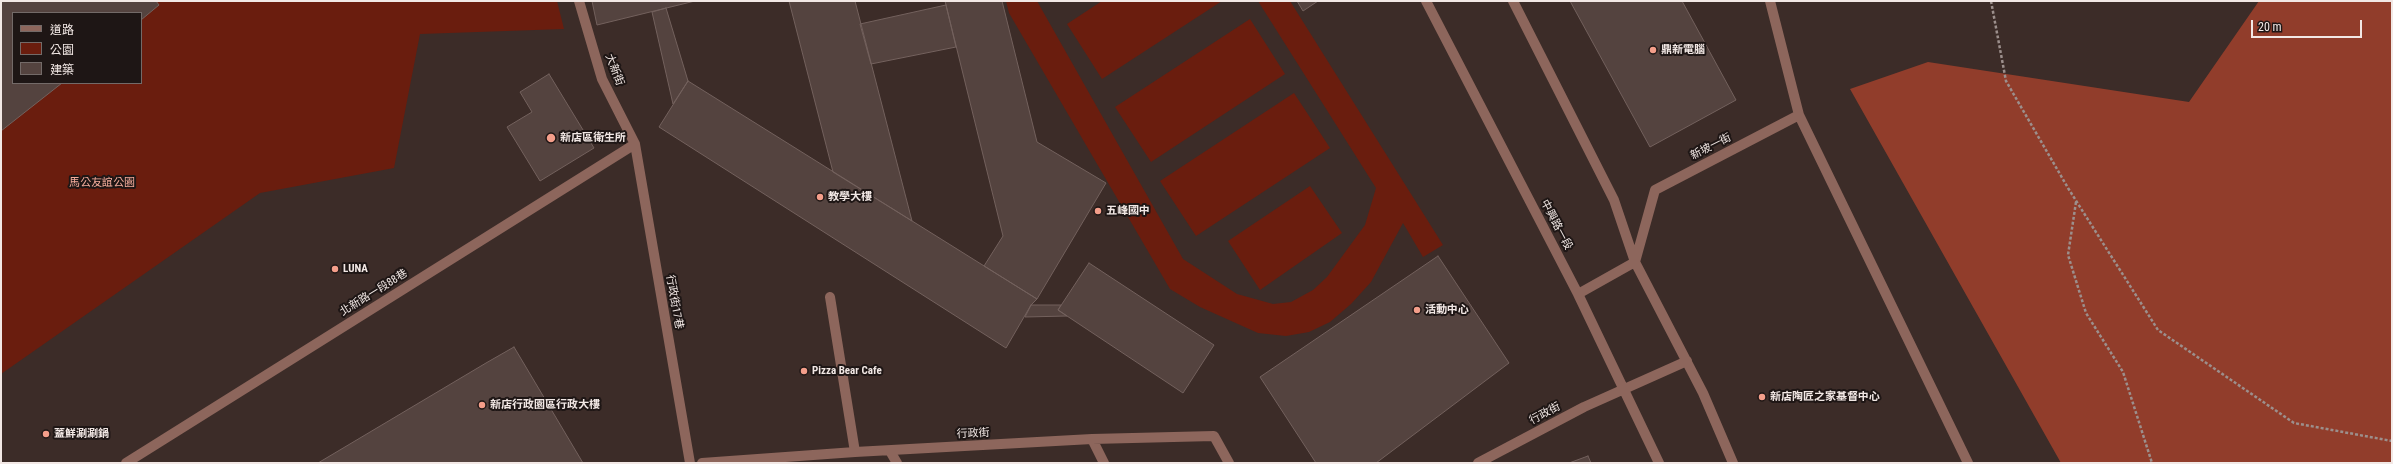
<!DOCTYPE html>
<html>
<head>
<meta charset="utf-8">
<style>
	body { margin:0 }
	#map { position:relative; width:2393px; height:464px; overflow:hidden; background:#3c2c28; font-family:"Roboto Condensed","Noto Sans TC",sans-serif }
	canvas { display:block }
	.frame { position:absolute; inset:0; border:2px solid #f2e8e5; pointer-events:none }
	.legend { position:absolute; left:12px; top:12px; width:130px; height:72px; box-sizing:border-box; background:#1e1615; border:1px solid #736a68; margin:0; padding:5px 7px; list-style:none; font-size:12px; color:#f2e8e5 }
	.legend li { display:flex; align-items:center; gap:8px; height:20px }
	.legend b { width:20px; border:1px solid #736a68 }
	.scale { position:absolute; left:2251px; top:20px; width:111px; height:18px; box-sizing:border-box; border:2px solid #f2e8e5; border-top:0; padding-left:5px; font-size:12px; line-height:14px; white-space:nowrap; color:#f2e8e5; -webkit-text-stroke:3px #1e1615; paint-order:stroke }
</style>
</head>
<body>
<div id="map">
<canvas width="2393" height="464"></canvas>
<div class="frame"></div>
<ul class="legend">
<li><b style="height:5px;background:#8d665c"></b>道路</li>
<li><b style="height:11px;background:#6a1d0e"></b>公園</li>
<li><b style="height:11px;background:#54433f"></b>建築</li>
</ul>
<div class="scale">20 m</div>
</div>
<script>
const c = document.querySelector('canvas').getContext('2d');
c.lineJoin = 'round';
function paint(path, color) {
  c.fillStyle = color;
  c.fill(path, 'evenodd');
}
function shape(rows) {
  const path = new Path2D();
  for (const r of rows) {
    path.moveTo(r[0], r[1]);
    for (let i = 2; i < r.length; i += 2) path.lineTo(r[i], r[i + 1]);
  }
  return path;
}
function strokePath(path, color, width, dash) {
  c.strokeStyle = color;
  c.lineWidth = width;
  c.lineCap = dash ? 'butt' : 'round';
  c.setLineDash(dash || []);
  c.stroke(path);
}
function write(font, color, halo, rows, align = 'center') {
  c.font = font + ' "Roboto Condensed","Noto Sans TC",sans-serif';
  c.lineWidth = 4;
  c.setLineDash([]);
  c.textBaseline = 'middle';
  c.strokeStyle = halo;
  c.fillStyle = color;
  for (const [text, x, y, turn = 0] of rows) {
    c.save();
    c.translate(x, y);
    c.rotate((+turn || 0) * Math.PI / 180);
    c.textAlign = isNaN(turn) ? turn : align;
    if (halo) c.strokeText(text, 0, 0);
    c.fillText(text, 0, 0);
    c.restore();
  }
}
paint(shape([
	[1,1,557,1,564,29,420,34,394,168,260,193,1,374],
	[13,13,141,13,141,83,13,83],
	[1006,1,1037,1,1183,259,1237,294,1273,304,1291,302,1313,290,1327,277,1365,225,1376,188,1258,1,1290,1,1443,245,1423,257,1403,223,1371,282,1351,304,1330,322,1309,332,1286,336,1258,333,1200,307,1170,289,1009,13],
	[1102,1,1222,1,1102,79,1067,24],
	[1250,19,1285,74,1151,162,1115,107],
	[1294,93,1330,148,1196,236,1160,181],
	[1310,186,1342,233,1260,290,1228,241]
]), '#6a1d0e');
paint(shape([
	[2259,1,2392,1,2392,463,2061,463,1850,89,1928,62,2189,102]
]), '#913d2b');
const building = shape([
	[1,1,156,1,159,5,141,20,141,13,13,13,13,83,62,83,1,131,1,1],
	[592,1,695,1,597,25,592,1],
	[789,1,855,1,912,221,833,172,789,1],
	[945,1,1002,1,1037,142,1106,183,1037,299,984,266,1003,236,945,1],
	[1297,1,1318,1,1303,11,1297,1],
	[1570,1,1682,1,1736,100,1650,147,1570,1],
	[946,5,956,47,871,64,860,24,946,5],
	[666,8,688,81,673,104,652,12,666,8],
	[549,74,594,148,540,181,507,127,532,112,520,92,549,74],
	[688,81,1037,299,1031,305,1006,348,659,127,688,81],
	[1438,256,1509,363,1376,463,1316,463,1260,377,1438,256],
	[1089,263,1214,345,1183,393,1058,310,1089,263],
	[1031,305,1061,305,1058,310,1067,316,1025,317,1031,305],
	[514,347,583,463,318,463,486,363,514,347],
	[1588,456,1591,463,1569,463,1588,456]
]);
paint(building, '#54433f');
strokePath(building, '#73615d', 1);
strokePath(shape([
	[1991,1,2006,81,2068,188,2158,330,2294,423,2392,441],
	[2076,202,2068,255,2086,313,2123,372,2152,463]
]), '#9c8f8c', 2.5, [3, 2]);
strokePath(shape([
	[579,1,602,79,635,144,690,463],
	[1426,1,1578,294,1659,463],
	[1513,1,1614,200,1635,262,1703,393,1733,463],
	[1799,115,1968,463],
	[1578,294,1635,262,1655,190,1799,115,1770,1],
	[830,297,855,452],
	[1092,439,1104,463],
	[890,451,897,463],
	[126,463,635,144],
	[702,463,855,452,1092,439,1214,436,1229,463],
	[1478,463,1584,407,1687,361]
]), '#8d665c', 10);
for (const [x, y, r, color] of [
	[1653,50,4,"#f49e8a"],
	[551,138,5,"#f49e8a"],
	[820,197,4,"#f49e8a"],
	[1098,211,4,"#f49e8a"],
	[335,269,4,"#f49e8a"],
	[1417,310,4,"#f49e8a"],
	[804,371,4,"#f49e8a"],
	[1762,397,4,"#f49e8a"],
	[482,405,4,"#f49e8a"],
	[46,434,4,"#f49e8a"]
]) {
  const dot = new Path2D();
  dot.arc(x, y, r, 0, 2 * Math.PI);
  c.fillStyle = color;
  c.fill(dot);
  strokePath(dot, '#1e1615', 1.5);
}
write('bold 11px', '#f2e8e5', '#1e1615', [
	["鼎新電腦",1661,50],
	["新店區衛生所",560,138],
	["教學大樓",828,197],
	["五峰國中",1106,211],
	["LUNA",343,269],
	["活動中心",1425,310],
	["Pizza Bear Cafe",812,371],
	["新店陶匠之家基督中心",1770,397],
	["新店行政園區行政大樓",490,405],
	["蓋鮮涮涮鍋",54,434]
], 'left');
write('11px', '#f2e8e5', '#1e1615', [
	["大新街",614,70,69],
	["新坡一街",1711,147,-27],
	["中興路一段",1556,225,62],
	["北新路一段88巷",374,293,-32],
	["行政街17巷",674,302,80],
	["行政街",1545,414,-28],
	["行政街",973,434,-3]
]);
write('11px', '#f4ac9b', '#1e1615', [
	["馬公友誼公園",102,183]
]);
</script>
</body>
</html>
